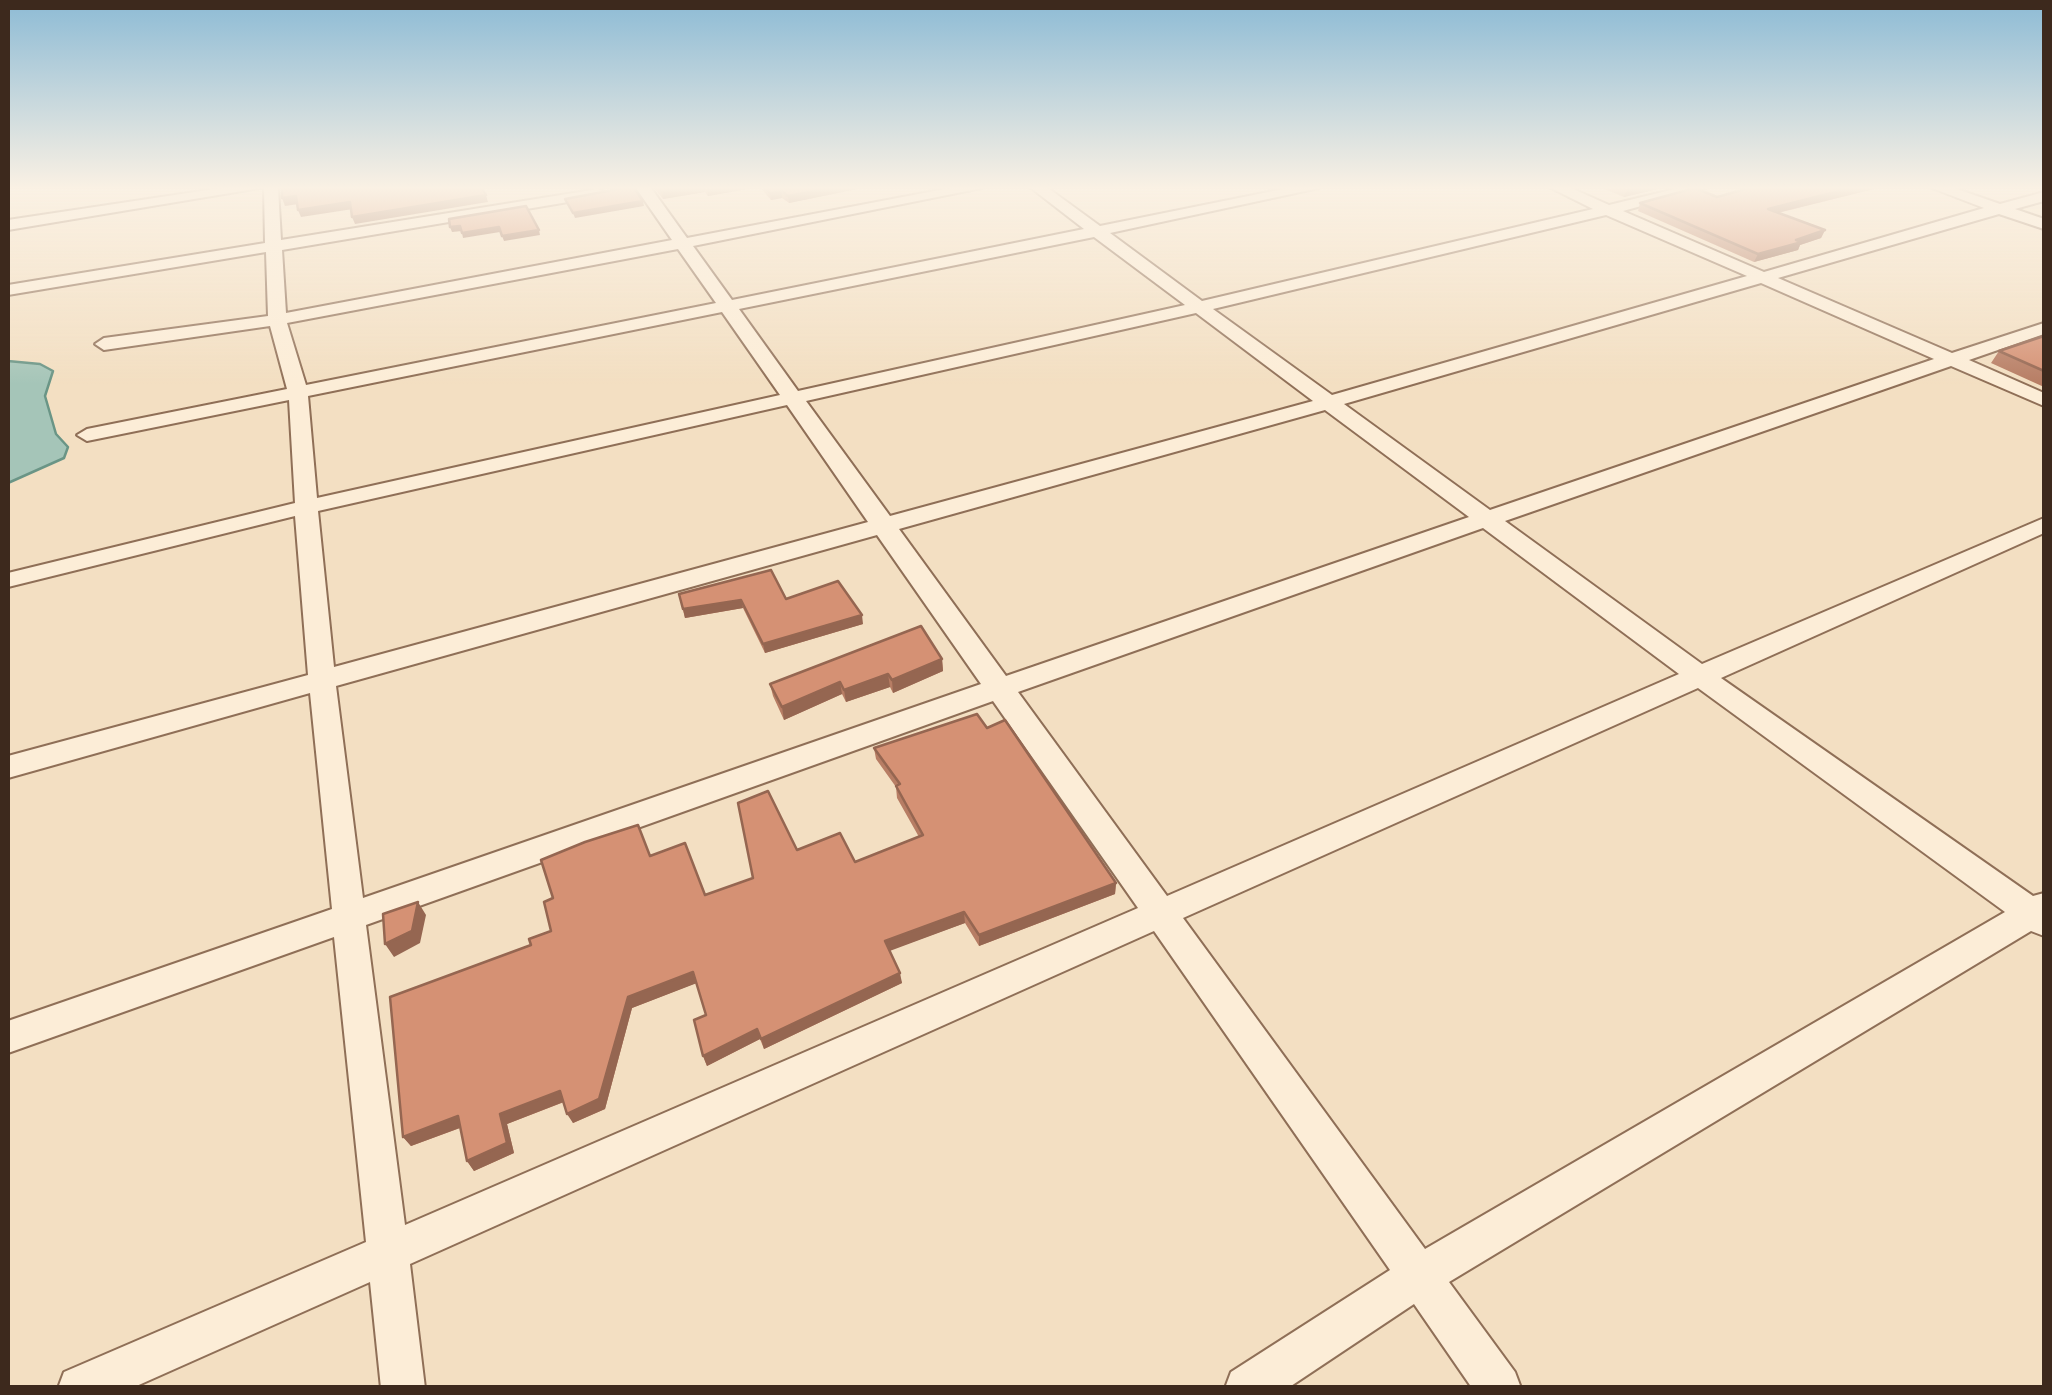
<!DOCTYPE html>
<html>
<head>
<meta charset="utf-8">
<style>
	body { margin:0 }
	#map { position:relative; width:2052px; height:1395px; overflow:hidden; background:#f3dfc2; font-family:Georgia,serif }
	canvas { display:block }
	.frame { position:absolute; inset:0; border:10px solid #3d291d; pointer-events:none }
</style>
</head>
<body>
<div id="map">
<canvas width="2052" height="1395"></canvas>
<div class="frame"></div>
</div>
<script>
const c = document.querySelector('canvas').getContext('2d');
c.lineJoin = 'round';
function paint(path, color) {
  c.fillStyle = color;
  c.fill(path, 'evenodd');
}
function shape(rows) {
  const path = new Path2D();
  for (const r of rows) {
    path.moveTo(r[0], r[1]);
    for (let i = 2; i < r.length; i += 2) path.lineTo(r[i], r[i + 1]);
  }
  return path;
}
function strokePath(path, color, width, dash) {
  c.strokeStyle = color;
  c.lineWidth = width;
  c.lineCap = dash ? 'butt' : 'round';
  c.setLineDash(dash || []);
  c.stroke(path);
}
const water = shape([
	[8,361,40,364,53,371,45,396,56,434,68,447,64,458,8,483,8,361]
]);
paint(water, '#a5c5b8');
strokePath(water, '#6a9586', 2.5);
const street = shape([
	[221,188,260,188,8,230,8,220,221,188],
	[264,188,278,188,281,240,598,189,605,193,598,197,282,250,286,313,672,240,636,188,651,188,687,238,950,188,982,188,693,246,732,300,1084,229,1031,188,1048,188,1100,226,1288,188,1319,188,1110,233,1202,301,1593,209,1551,188,1571,188,1609,205,1679,188,1706,188,1623,211,1764,272,1984,208,1932,188,1954,188,2000,204,2044,192,2044,201,2015,209,2044,219,2044,229,1999,214,1778,278,1952,353,2044,323,2044,334,1969,360,2044,393,2044,406,1951,366,1505,521,1702,664,2044,518,2044,533,1721,678,2033,896,2044,893,2044,936,2031,931,1449,1282,1515,1372,1521,1388,1472,1388,1414,1304,1288,1388,1225,1388,1231,1372,1390,1270,1154,931,410,1264,425,1388,381,1388,370,1282,132,1388,58,1388,64,1372,366,1242,334,937,8,1053,8,1021,332,909,310,693,8,778,8,756,308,675,295,516,8,587,8,573,295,503,289,400,87,441,77,435,87,429,287,389,270,326,104,350,95,344,104,338,268,316,266,252,8,295,8,285,265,243,264,188],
	[1606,215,1747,276,1332,395,1213,309,1606,215],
	[1094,237,1185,305,798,391,739,309,1094,237],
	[678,249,716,303,306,385,287,323,678,249],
	[1761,283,1934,359,1490,510,1344,404,1761,283],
	[722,312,780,395,317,498,308,396,722,312],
	[1196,313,1313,401,890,516,806,401,1196,313],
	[787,405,868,522,334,667,318,511,787,405],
	[1325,410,1469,517,1006,676,899,529,1325,410],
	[1483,528,1679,674,1167,896,1018,692,1483,528],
	[877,535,981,684,363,898,336,686,877,535],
	[1698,688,2005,912,1425,1249,1183,918,1698,688],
	[993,701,1138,908,405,1225,366,925,993,701]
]);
strokePath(street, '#8f6f57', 4);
paint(street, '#fcedd7');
paint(shape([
	[654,188,753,188,708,196,705,192,663,199],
	[761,188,862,188,789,203,782,198,771,200],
	[1602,188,1662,188,1624,197],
	[1749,188,1878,188,1778,213,1825,230,1821,238,1800,245,1798,250,1754,262,1638,211,1640,203,1717,197],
	[2044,336,2044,387,1991,363,1999,351],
	[679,594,786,599,863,624,765,653,743,608,685,618],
	[942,659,943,671,893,693,890,687,846,702,842,694,784,720,773,696,770,684],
	[987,728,1116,883,1115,894,979,946,965,923,890,950,902,983,764,1049,760,1039,707,1066,703,1056,706,1015,696,983,632,1008,605,1109,573,1123,564,1102,507,1124,514,1153,474,1171,467,1161,460,1128,411,1146,403,1137,531,945,650,856,705,895,753,878,797,850,855,862,919,837,897,798,896,787,876,759,874,748]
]), '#b77d64');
paint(shape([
	[684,188,704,188,705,192,663,199,662,192],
	[715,188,753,188,708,196,707,190],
	[829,188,862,188,789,203,788,196],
	[1633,188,1662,188,1624,197,1627,190],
	[1851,188,1878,188,1764,216,1768,209],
	[782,191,782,198,771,200,770,193],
	[486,195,488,202,355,224,352,217],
	[296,196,299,204,285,206,282,198],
	[643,201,644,206,575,218,573,213],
	[350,202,353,209,301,217,298,210],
	[460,226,462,231,452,232,450,227],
	[499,227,500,232,463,238,462,233],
	[539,230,540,235,504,241,502,236],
	[1825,230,1821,238,1800,245,1798,250,1754,262,1758,254],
	[741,600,743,608,685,618,683,609],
	[862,615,863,624,765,653,763,644],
	[942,659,943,671,893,693,892,680],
	[888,674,890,687,846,702,844,690],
	[840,682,842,694,784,720,782,707],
	[1116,883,1115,894,979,946,979,935],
	[418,902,426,915,420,943,394,957,385,944],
	[964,912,965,923,887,952,885,941],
	[693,972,697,983,632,1008,605,1109,573,1123,567,1114,628,997],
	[900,973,902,983,764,1049,761,1039],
	[757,1029,760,1039,707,1066,703,1056],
	[560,1091,566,1101,507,1124,514,1153,474,1171,467,1161,500,1114],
	[458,1116,465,1126,411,1146,403,1137]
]), '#956651');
const building = shape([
	[282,188,482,188,486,195,352,217,350,202,298,210,296,196,282,198,282,188],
	[624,188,634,188,643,201,573,213,565,199,624,188],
	[659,188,684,188,662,192,659,188],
	[765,188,829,188,788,196,782,191,770,193,765,188],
	[1695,188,1717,197,1749,188,1851,188,1768,209,1825,230,1796,240,1802,242,1758,254,1640,203,1695,188],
	[526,206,539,230,502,236,499,227,462,233,460,226,450,227,449,219,526,206],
	[2044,336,2044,371,1999,351,2044,336],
	[771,570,786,599,838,581,862,615,763,644,741,600,683,609,679,594,771,570],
	[921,626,942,659,892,680,888,674,844,690,840,682,782,707,770,684,921,626],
	[977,714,987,728,1005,720,1116,883,979,935,964,912,885,941,900,973,761,1039,757,1029,703,1056,694,1020,706,1015,693,972,628,997,599,1099,567,1114,560,1091,500,1114,507,1143,467,1161,458,1116,403,1137,390,997,531,945,529,939,551,931,544,902,553,898,541,860,585,842,638,825,650,856,685,843,705,895,753,878,738,803,768,791,797,850,840,833,855,862,923,835,896,786,900,784,874,748,977,714],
	[418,902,412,931,385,944,383,914,418,902]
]);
paint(building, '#d59174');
strokePath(building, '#956651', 2.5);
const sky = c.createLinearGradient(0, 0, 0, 384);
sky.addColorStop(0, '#8dbbd5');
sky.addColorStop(0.49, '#faf1e4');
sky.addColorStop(1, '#faf1e400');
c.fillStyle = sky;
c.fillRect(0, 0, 2052, 384);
</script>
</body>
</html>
